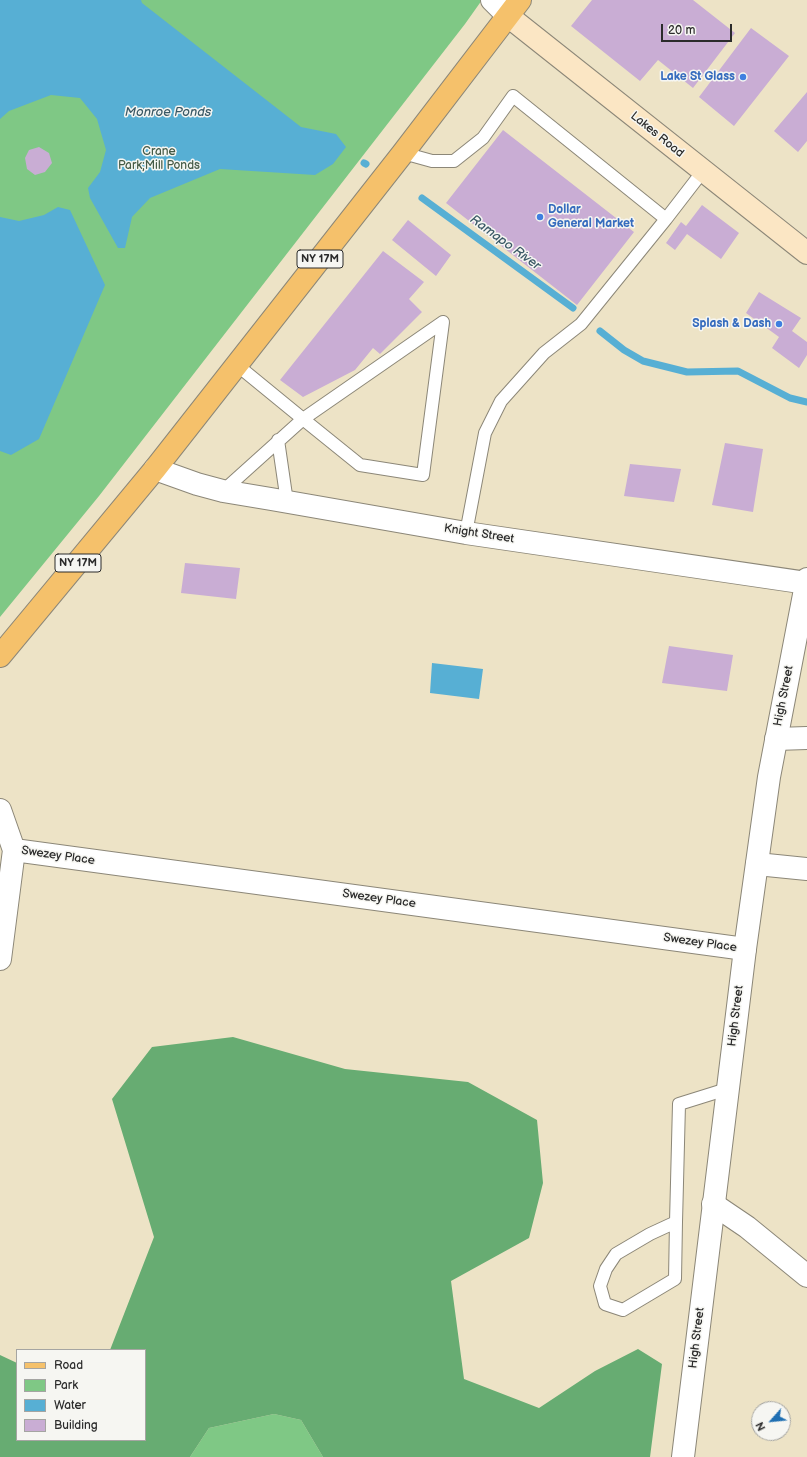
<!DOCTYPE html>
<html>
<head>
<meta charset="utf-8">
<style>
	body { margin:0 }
	#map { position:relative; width:807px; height:1457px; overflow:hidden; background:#ede3c6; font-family:"Balsamiq Sans",sans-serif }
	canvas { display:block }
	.legend { position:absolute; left:16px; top:1349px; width:130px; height:92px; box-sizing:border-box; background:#f6f6f2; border:1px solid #a5a5a2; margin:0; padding:5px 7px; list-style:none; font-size:12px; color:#2b2b2b }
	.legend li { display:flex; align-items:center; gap:8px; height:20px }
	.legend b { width:20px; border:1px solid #a5a5a2 }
	.north { position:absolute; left:751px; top:1401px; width:40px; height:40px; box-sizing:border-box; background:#f6f6f2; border:1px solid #a5a5a2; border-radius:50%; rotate:243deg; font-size:11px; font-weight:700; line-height:16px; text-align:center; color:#2b2b2b }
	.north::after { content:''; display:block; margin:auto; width:14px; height:18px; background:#1f6fb2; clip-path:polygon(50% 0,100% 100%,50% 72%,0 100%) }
	.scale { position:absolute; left:661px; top:24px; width:71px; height:18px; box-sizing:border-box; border:2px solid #2b2b2b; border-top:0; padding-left:5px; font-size:12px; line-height:14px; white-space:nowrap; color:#2b2b2b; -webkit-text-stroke:3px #f6f6f2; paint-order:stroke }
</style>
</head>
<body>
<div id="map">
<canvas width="807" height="1457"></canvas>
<ul class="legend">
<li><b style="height:5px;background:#f5c16b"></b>Road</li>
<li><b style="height:11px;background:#7fc885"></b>Park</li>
<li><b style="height:11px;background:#57afd4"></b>Water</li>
<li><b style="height:11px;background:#c9add4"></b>Building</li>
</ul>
<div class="north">N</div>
<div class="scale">20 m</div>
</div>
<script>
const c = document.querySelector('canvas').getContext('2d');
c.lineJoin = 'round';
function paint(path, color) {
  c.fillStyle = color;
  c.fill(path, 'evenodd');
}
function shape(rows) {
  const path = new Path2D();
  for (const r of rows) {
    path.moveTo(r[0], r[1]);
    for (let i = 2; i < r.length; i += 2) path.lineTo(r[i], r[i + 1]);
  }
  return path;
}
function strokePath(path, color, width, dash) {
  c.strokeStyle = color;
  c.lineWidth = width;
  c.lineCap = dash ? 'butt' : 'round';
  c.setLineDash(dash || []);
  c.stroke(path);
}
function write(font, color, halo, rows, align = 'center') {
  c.font = font + ' "Balsamiq Sans",sans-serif';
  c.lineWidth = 3;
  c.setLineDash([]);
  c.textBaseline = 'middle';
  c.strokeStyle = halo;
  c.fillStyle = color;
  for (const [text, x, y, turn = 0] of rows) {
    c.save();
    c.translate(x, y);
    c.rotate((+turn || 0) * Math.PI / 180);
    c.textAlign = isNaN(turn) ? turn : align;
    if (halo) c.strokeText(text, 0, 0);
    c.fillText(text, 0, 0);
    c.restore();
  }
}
paint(shape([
	[0,0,482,0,465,24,99,496,0,617],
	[274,1414,301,1420,323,1457,190,1457,209,1428]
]), '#7fc885');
paint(shape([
	[233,1037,345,1069,468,1082,537,1120,543,1183,529,1238,451,1281,464,1379,539,1408,595,1371,638,1349,662,1364,650,1457,323,1457,301,1420,274,1414,209,1428,190,1457,0,1457,0,1355,17,1363,17,1440,145,1440,145,1350,110,1350,154,1237,112,1099,152,1047]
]), '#67ac72');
paint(shape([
	[0,0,141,0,142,3,301,127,336,134,346,147,333,164,315,175,220,169,150,198,132,217,125,248,118,248,90,198,88,188,100,172,106,150,97,119,80,98,51,95,9,111,0,119],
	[58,207,70,210,105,285,39,439,11,455,0,451,0,217,19,221,44,215],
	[432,663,483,669,479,699,430,693]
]), '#57afd4');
strokePath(shape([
	[364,163,366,164],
	[422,198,573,308],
	[600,331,624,350,643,361,687,372,738,371,790,398,807,402]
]), '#57afd4', 7);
paint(shape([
	[592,0,693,0,735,33,693,88,658,60,640,81,571,26],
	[751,28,789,56,734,126,699,97],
	[807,92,807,141,798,152,774,131],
	[503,130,634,232,577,305,446,203],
	[39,147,49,153,52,163,45,172,35,175,27,169,25,158,29,150],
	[702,205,739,233,721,259,687,234,675,250,666,243,681,222,686,226],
	[408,220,451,255,436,276,392,240],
	[383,251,424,282,409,299,422,312,380,354,373,348,355,370,303,397,280,380],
	[759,292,801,318,792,331,807,342,807,355,799,368,772,348,779,337,746,313],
	[725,443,763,449,753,512,712,505],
	[630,464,681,469,674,502,624,496],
	[185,563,240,568,236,599,181,593],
	[669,646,733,655,727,691,662,683]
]), '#c9add4');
const service = shape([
	[403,153,432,161,454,161,483,138,513,96,666,219],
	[278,440,287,502],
	[223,491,303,419,443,322,423,475,360,465,303,419,237,365],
	[466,533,485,433,501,401,544,353,581,324,666,219,703,171],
	[676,1222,675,1279,623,1310,605,1304,600,1286,606,1269,616,1254,650,1234,676,1222],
	[676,1222,679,1104,727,1089]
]);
const minor = shape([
	[155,469,197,484,223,491,271,499,466,533,807,583],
	[776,739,807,738],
	[0,810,14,850,0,959],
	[14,850,745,949],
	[757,864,807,869],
	[713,1204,747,1227,807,1276]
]);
const tertiary = shape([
	[492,0,508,16],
	[683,1457,745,949,769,777,807,579]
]);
const secondary = shape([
	[508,16,807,253]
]);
const primary = shape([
	[0,656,155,469,403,153,520,0]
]);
strokePath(service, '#8c8778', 14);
strokePath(minor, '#8c8778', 24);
strokePath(tertiary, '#8c8778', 24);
strokePath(secondary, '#8c8778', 24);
strokePath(primary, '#8c8778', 24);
strokePath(service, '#fff', 12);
strokePath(minor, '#fff', 22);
strokePath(tertiary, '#fff', 22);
strokePath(secondary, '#fbe6c4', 22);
strokePath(primary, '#f5c16b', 22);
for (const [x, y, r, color] of [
	[743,77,4,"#3f7fe0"],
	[540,217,4,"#3f7fe0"],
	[779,324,4,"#3f7fe0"]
]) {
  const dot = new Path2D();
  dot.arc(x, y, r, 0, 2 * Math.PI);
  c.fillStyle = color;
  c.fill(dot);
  strokePath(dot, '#f6f6f2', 1.5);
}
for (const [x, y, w] of [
	[320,259,46],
	[78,563,46]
]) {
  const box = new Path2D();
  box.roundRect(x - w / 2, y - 9, w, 18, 3);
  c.fillStyle = '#f6f6f2';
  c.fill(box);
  strokePath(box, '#2b2b2b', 1);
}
write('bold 11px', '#2b2b2b', null, [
	["NY 17M",320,259],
	["NY 17M",78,563]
]);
write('bold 12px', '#366cbe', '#f6f6f2', [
	["Lake St Glass",735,77],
	["Dollar",548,210,"left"],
	["General Market",548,224,"left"],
	["Splash & Dash",771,324]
], 'right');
write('12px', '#2b2b2b', '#f6f6f2', [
	["Lakes Road",657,135,39],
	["Knight Street",479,534,9],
	["High Street",784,696,-79],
	["Swezey Place",58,856,8],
	["Swezey Place",379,899,8],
	["Swezey Place",700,943,8],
	["High Street",736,1016,-83],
	["High Street",697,1338,-83]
]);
write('12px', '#445a46', '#f6f6f2', [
	["Crane",159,152],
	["Park;Mill Ponds",159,166]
]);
write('italic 13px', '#3a5966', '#f6f6f2', [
	["Monroe Ponds",168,113],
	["Ramapo River",505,243,36]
]);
</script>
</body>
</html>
